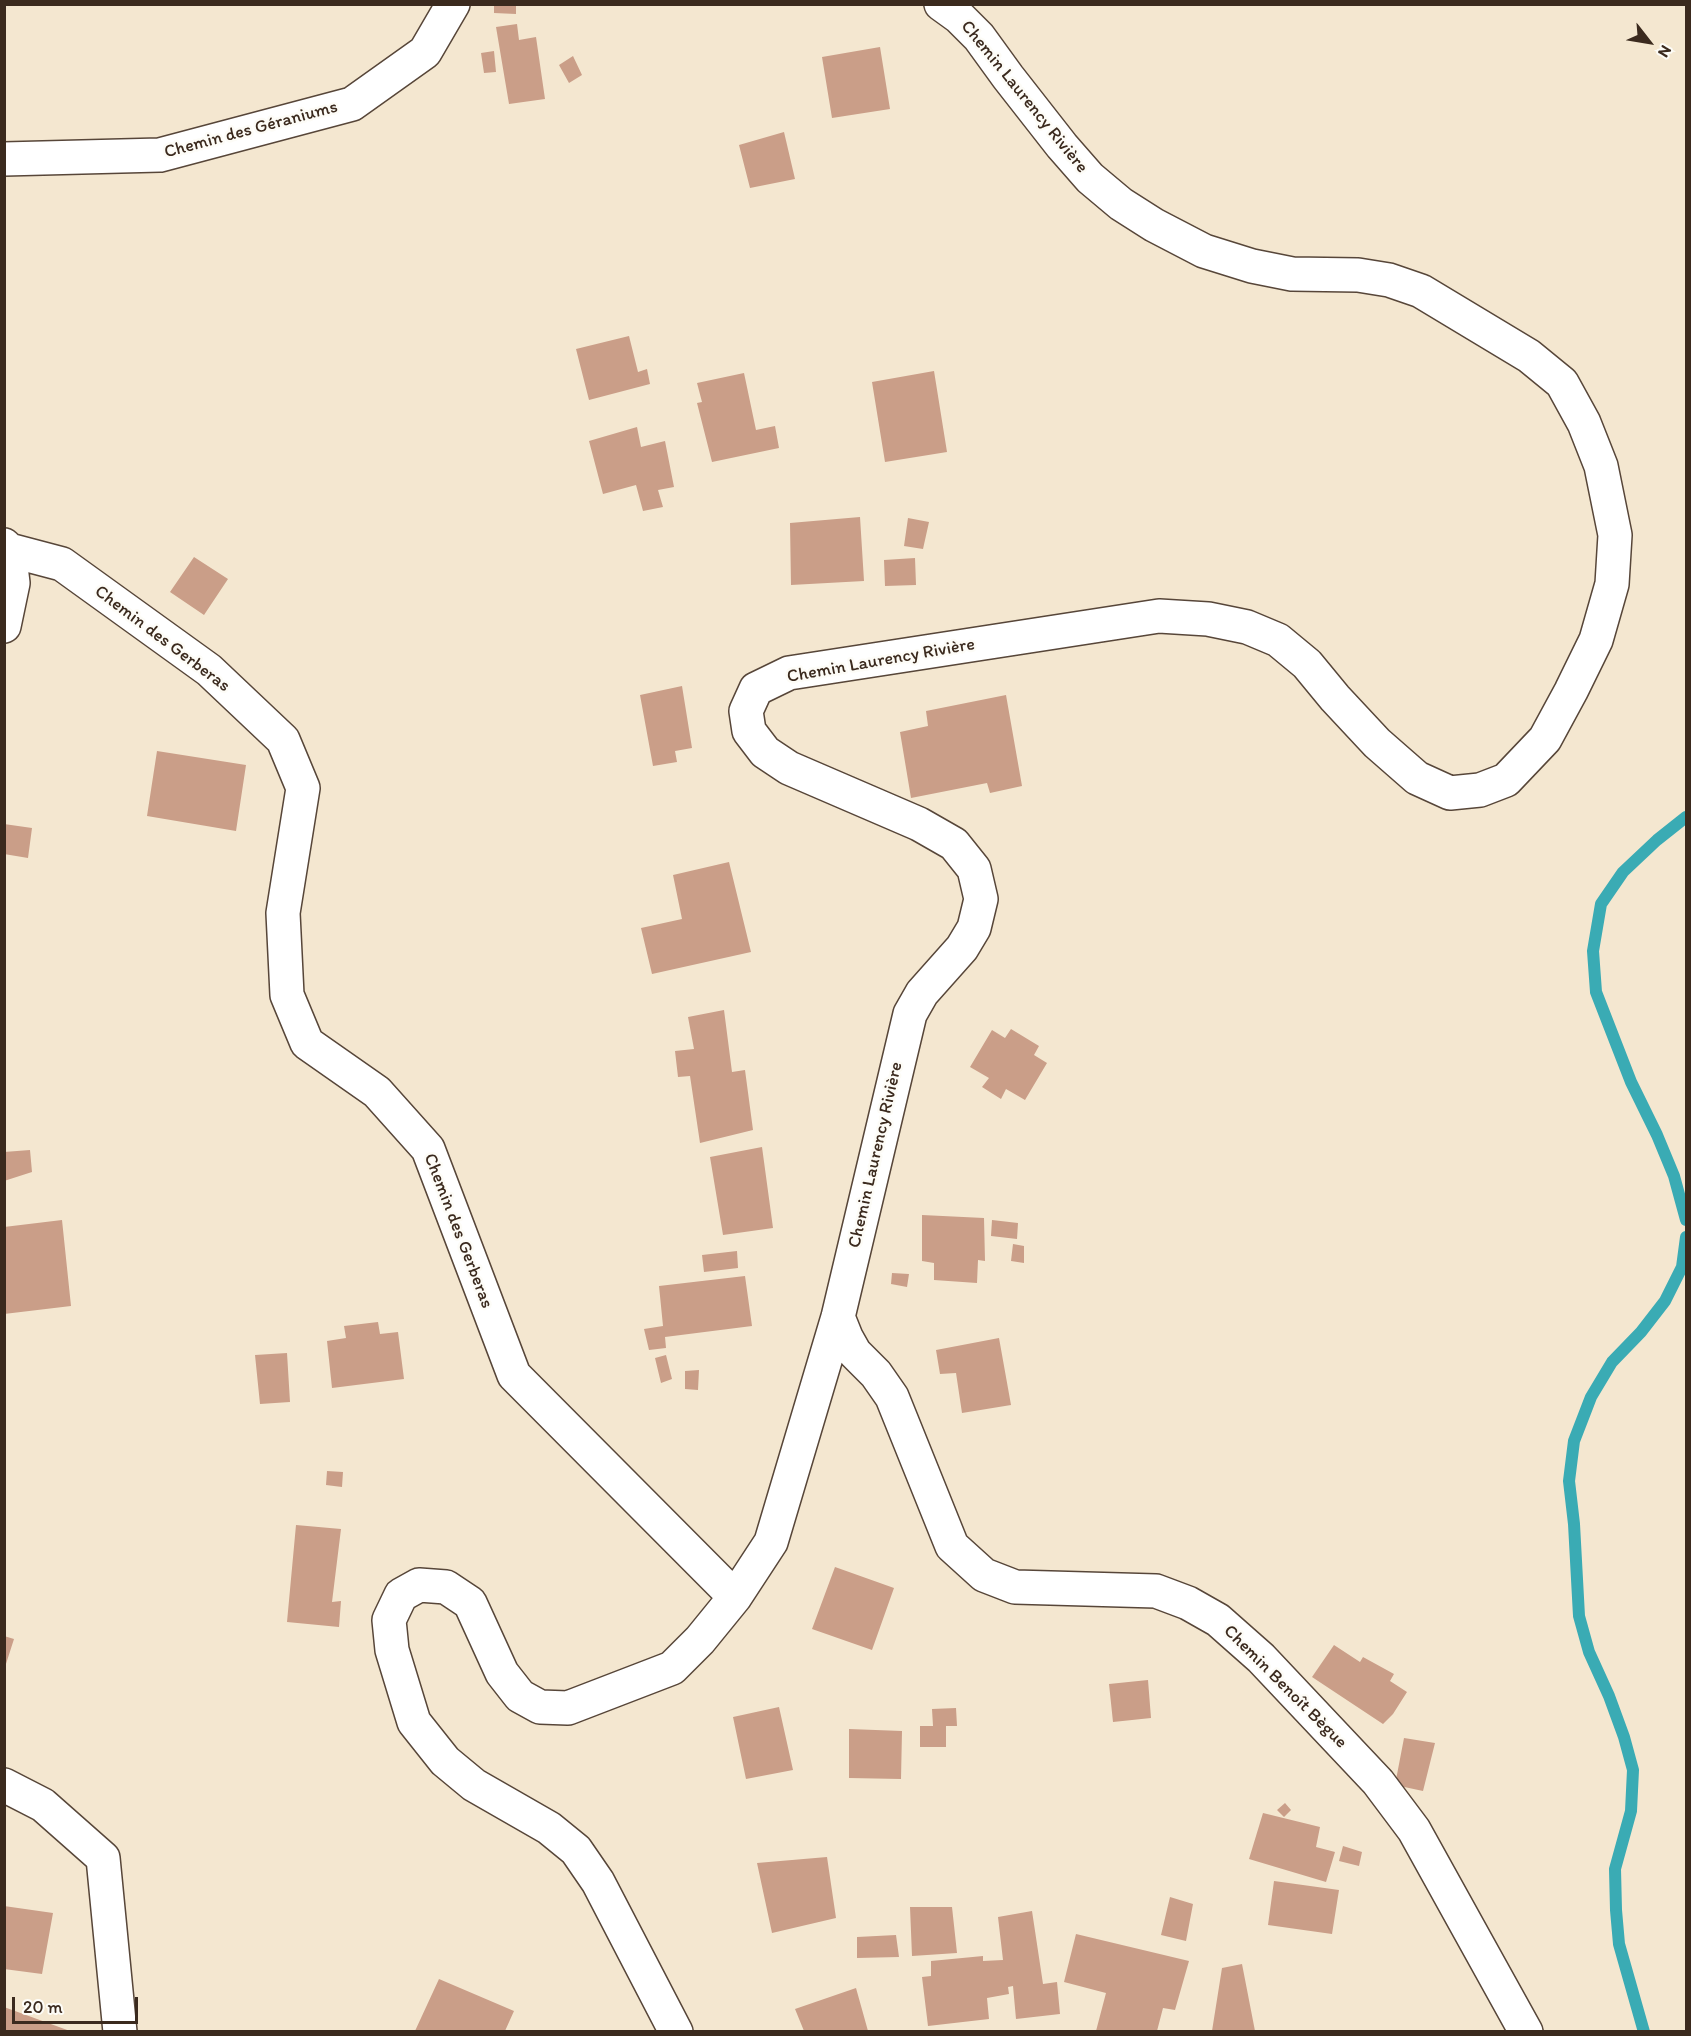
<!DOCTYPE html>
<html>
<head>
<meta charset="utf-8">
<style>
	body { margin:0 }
	#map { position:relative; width:1691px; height:2036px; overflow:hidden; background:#f4e7d0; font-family:Itim,sans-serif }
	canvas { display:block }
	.frame { position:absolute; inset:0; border:6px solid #3b2a1e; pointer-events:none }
	.north { position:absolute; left:1619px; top:12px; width:60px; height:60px; -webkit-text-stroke:4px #fdfcf7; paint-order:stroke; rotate:121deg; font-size:16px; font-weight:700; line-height:24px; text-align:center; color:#3b2a1e }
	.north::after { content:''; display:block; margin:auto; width:21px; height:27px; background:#3b2a1e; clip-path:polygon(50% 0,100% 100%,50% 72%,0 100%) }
	.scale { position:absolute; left:12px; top:1997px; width:126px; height:27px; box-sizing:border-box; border:3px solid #3b2a1e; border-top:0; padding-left:8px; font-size:18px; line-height:21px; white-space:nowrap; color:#3b2a1e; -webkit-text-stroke:4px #fdfcf7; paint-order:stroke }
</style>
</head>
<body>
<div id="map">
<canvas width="1691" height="2036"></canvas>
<div class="frame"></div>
<div class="north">N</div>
<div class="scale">20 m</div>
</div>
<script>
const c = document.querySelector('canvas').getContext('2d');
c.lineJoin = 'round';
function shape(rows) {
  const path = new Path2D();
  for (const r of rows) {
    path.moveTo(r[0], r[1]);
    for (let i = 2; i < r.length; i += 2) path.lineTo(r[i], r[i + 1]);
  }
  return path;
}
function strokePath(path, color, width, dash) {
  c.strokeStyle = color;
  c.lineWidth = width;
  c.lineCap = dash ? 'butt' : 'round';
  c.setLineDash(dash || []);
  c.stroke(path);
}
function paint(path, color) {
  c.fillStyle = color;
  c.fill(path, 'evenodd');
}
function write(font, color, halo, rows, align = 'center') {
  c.font = font + ' Itim,sans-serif';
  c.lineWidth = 5;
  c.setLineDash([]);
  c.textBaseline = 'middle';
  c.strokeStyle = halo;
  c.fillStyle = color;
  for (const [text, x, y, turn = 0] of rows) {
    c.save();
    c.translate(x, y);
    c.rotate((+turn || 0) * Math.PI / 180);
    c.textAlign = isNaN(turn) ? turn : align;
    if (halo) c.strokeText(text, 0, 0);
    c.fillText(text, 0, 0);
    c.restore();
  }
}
strokePath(shape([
	[1686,817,1657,840,1623,872,1601,904,1593,951,1596,992,1631,1082,1657,1135,1674,1176,1686,1220],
	[1644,2032,1619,1944,1616,1910,1615,1869,1631,1811,1633,1770,1624,1737,1609,1696,1589,1652,1579,1616,1574,1524,1569,1481,1574,1441,1591,1397,1612,1362,1641,1332,1665,1301,1682,1267,1686,1237]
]), '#3aabb4', 12);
paint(shape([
	[494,4,516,4,516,14,494,13],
	[517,24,519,40,536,37,545,99,509,104,496,27],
	[880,47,890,109,832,118,822,57],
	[494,51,496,72,484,73,481,53],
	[573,56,582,75,569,83,559,65],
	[784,132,795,179,750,188,739,145],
	[629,336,638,372,647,369,650,384,589,400,576,349],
	[934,371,947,452,885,462,872,382],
	[744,373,756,430,775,426,779,448,712,462,697,403,702,402,697,383],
	[637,427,641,447,665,441,674,487,658,490,663,507,643,511,636,485,603,494,589,441],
	[860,517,864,581,791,585,790,523],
	[908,518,929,522,923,549,904,546],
	[194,557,228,579,204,615,170,592],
	[915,558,916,585,885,586,884,560],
	[682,686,692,748,675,751,677,762,653,766,640,695],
	[1006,695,1022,786,990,793,987,783,911,798,900,732,928,726,926,711],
	[157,751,246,765,236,831,147,816],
	[4,824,32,828,28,858,4,854],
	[729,862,751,952,652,974,641,928,682,919,673,875],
	[724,1010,732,1072,745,1070,753,1130,700,1143,690,1076,678,1077,675,1051,694,1049,688,1017],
	[1011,1029,1039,1046,1034,1055,1047,1063,1025,1100,1006,1089,1001,1099,982,1087,989,1078,970,1067,992,1030,1005,1038],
	[762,1147,773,1228,723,1235,710,1157],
	[30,1150,32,1172,4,1181,4,1152],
	[922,1215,984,1218,985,1261,978,1260,977,1283,934,1280,934,1263,922,1261],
	[62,1220,71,1306,4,1314,4,1227],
	[992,1220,1018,1223,1017,1239,991,1236],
	[1013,1244,1024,1246,1024,1263,1011,1261],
	[737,1251,738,1268,704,1272,702,1255],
	[892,1273,909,1274,907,1287,891,1284],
	[745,1276,752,1326,665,1337,666,1348,649,1350,644,1329,663,1326,659,1286],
	[378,1322,380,1334,398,1332,404,1379,332,1388,327,1341,346,1338,344,1326],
	[999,1338,1011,1405,962,1413,956,1373,940,1374,936,1350],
	[287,1353,290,1402,260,1404,255,1355],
	[666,1355,672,1379,661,1383,655,1358],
	[699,1370,698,1390,685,1389,685,1371],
	[327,1471,343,1472,342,1487,326,1485],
	[296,1525,341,1529,332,1602,341,1601,339,1627,287,1622],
	[835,1567,894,1588,872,1650,812,1629],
	[4,1636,14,1639,5,1667,4,1667],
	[1334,1645,1360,1662,1363,1657,1394,1674,1390,1681,1407,1692,1393,1714,1383,1724,1312,1677],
	[1148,1680,1151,1718,1113,1722,1109,1684],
	[779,1707,793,1770,746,1779,733,1717],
	[956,1708,957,1726,946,1726,946,1747,920,1747,920,1726,933,1726,932,1709],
	[849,1729,902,1731,901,1779,849,1778],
	[1404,1738,1435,1743,1423,1791,1395,1785],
	[1285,1803,1291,1810,1284,1817,1277,1810],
	[1263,1813,1320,1827,1316,1847,1335,1852,1326,1882,1249,1859],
	[1343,1846,1362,1852,1359,1866,1339,1861],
	[827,1857,836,1918,772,1933,757,1863],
	[1274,1881,1339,1890,1332,1934,1268,1925],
	[1170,1897,1193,1904,1186,1941,1161,1935],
	[4,1906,53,1913,42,1974,4,1969],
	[910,1907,952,1907,957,1953,912,1956],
	[1032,1911,1043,1984,1057,1982,1060,2014,1016,2019,1013,1986,1008,1987,1009,1994,987,1998,989,2019,928,2026,922,1977,931,1976,931,1961,983,1956,983,1961,1003,1960,998,1917],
	[1076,1934,1189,1961,1175,2010,1163,2008,1157,2031,1096,2031,1106,1993,1064,1982],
	[896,1935,899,1957,857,1958,857,1937],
	[1242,1964,1255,2031,1212,2031,1222,1968],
	[439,1979,514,2011,505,2031,415,2031],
	[856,1988,868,2031,804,2031,795,2009],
	[4,2007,70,2031,4,2031]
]), '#ca9e88');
const minor = shape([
	[4,159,160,155,352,104,425,52,453,4],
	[4,545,9,550,13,583,4,626],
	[9,550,62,564,209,670,283,740,303,788,283,913,287,995,307,1043,377,1092,428,1149,514,1375,735,1597],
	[838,1317,846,1337,855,1353,876,1374,892,1397,952,1546,984,1575,1015,1587,1156,1591,1188,1603,1218,1620,1261,1658,1378,1782,1414,1830,1526,2032],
	[4,1785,43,1805,103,1858,120,2032],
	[676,2032,598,1882,576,1850,549,1828,474,1785,445,1761,414,1722,392,1650,389,1620,401,1595,419,1585,446,1587,470,1603,502,1673,520,1696,540,1707,568,1708,672,1668,700,1640,735,1597,771,1542,838,1317,910,1014,922,993,962,948,974,928,981,899,974,869,954,844,919,824,789,768,765,752,749,731,746,711,756,689,789,673,1159,616,1208,619,1247,627,1278,640,1307,664,1335,698,1377,743,1417,778,1450,793,1480,790,1506,780,1545,739,1571,691,1596,640,1612,584,1615,535,1601,466,1584,423,1562,383,1529,356,1421,291,1389,280,1358,275,1292,274,1252,266,1204,251,1154,225,1121,204,1090,178,1062,146,1008,77,979,37,959,17,941,4]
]);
strokePath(minor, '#574639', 36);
strokePath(minor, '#fff', 33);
write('18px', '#3b2a1e', '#fdfcf7', [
	["Chemin Laurency Rivière",1024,97,51],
	["Chemin des Géraniums",251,130,-15],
	["Chemin des Gerberas",162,639,37],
	["Chemin Laurency Rivière",881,661,-10],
	["Chemin Laurency Rivière",876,1155,-77],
	["Chemin des Gerberas",458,1231,69],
	["Chemin Benoît Bègue",1285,1687,45]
]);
</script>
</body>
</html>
